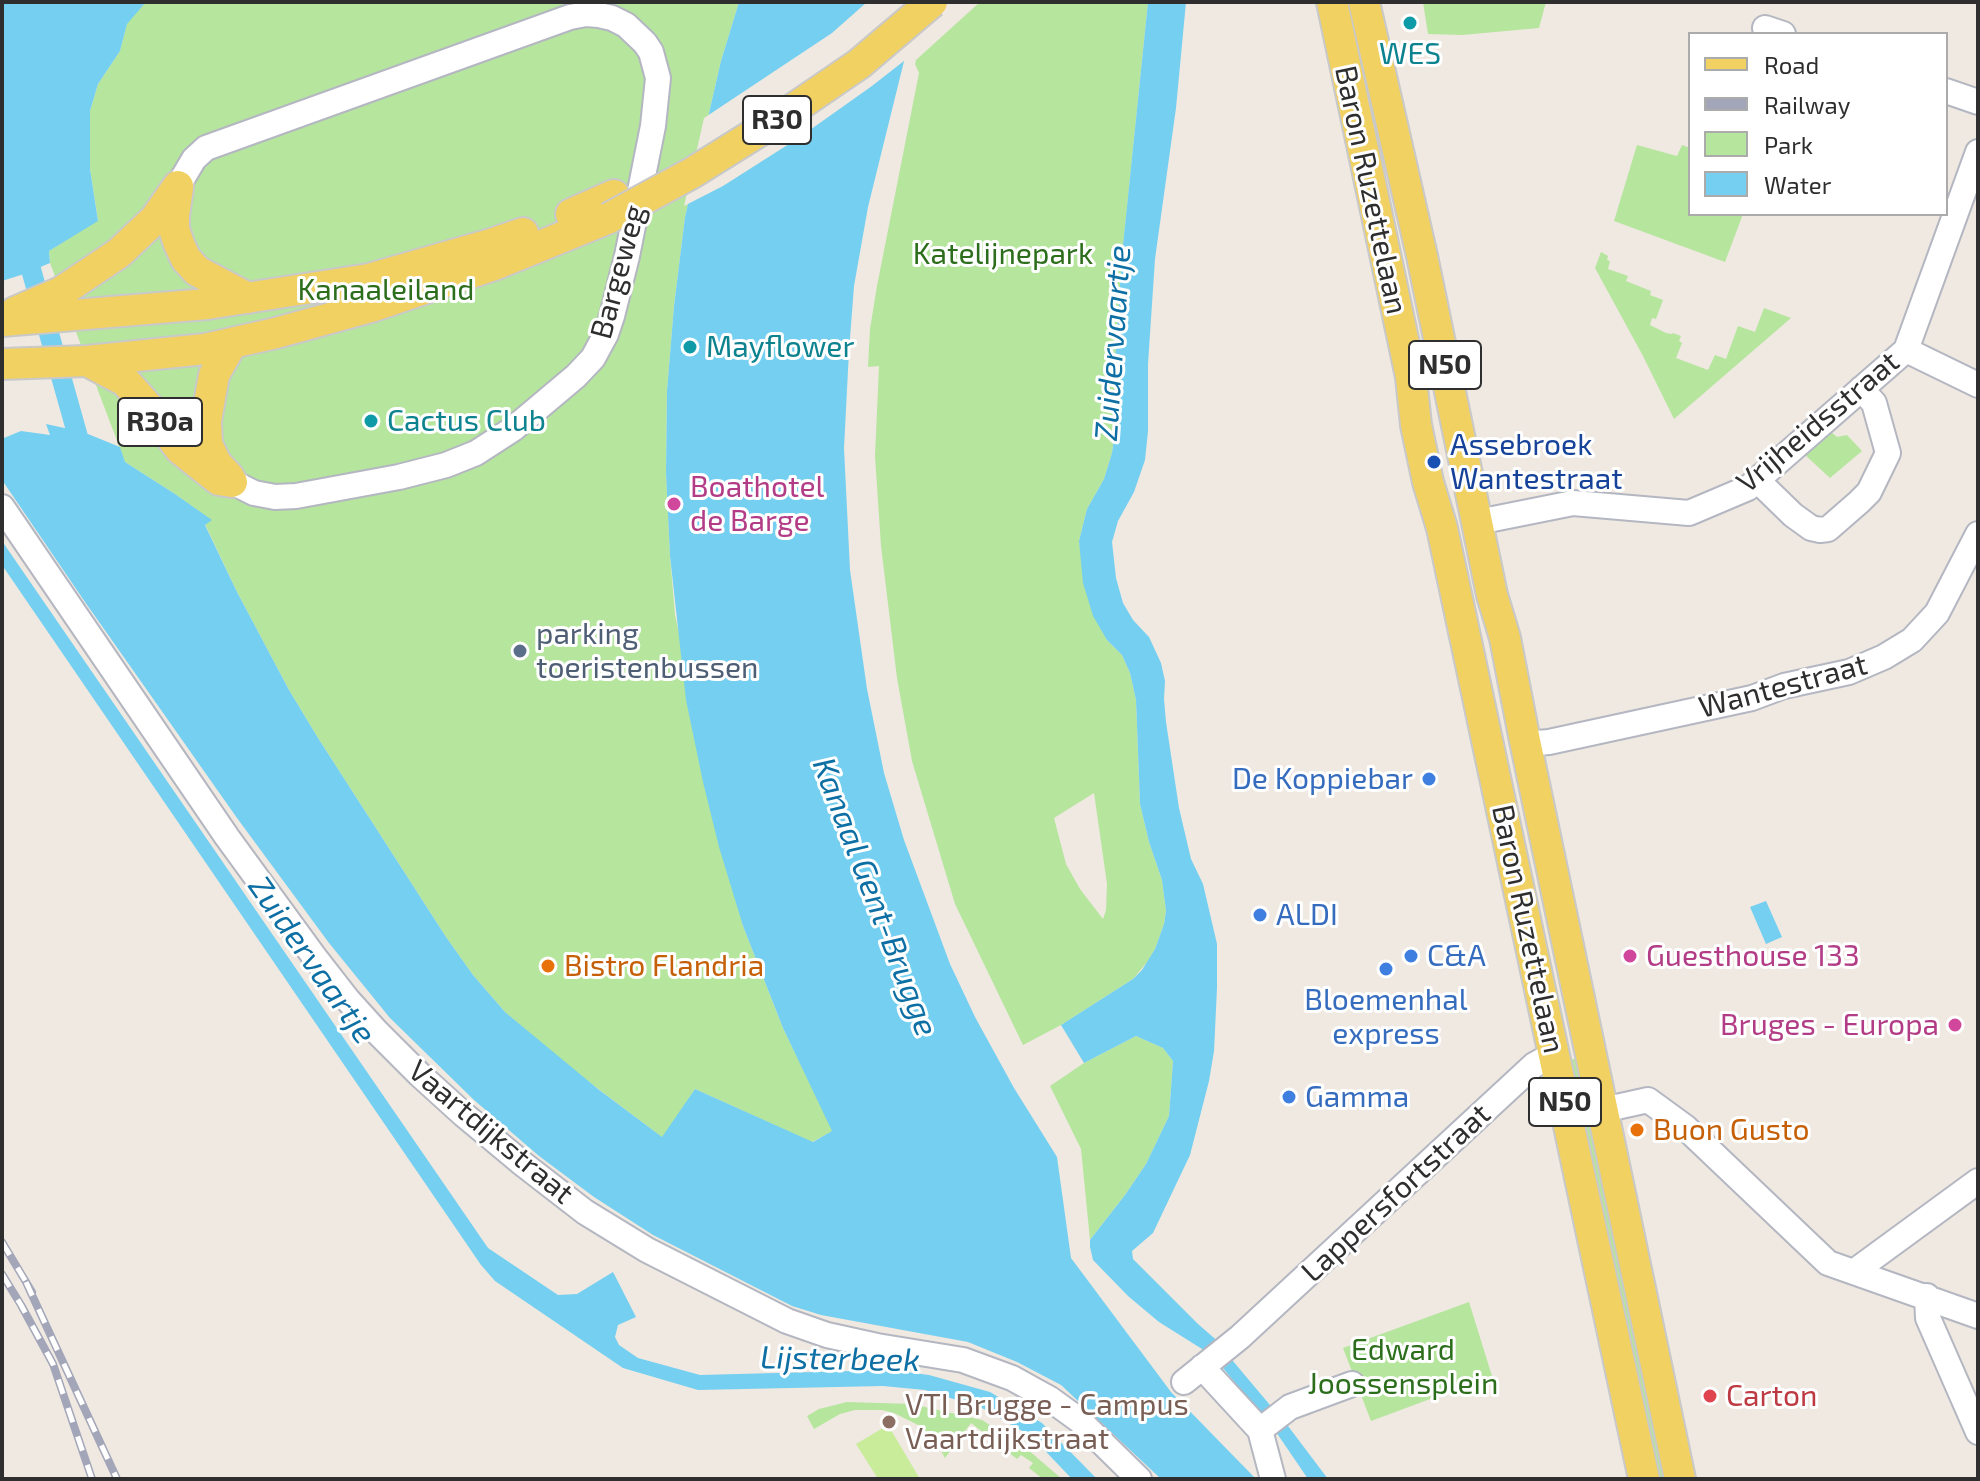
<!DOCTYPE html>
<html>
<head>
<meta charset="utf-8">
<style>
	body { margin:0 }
	#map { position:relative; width:1980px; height:1481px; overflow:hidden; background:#efe9e1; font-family:"Exo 2",sans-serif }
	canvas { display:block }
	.frame { position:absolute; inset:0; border:4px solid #2e2e2e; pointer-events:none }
	.legend { position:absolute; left:1688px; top:32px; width:260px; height:184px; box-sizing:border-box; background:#fff; border:2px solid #ababab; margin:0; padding:10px 14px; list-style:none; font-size:24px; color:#2e2e2e }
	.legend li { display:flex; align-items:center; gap:16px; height:40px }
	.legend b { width:40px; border:2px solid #ababab }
</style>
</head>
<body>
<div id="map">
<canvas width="1980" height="1481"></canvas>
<div class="frame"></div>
<ul class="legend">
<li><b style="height:10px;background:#f2d163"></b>Road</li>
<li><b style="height:10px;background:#a3a6b8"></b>Railway</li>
<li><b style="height:22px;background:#b6e59e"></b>Park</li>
<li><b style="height:22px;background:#75cff0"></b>Water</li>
</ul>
</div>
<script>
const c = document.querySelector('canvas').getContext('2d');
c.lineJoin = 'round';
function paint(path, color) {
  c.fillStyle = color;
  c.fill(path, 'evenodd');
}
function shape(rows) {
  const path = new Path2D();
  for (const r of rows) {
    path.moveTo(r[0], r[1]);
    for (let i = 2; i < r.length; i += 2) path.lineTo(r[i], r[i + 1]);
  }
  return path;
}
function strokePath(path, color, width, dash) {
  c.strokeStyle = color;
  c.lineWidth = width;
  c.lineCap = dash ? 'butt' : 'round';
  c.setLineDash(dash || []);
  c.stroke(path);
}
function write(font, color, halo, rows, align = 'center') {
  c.font = font + ' "Exo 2",sans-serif';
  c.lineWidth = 6;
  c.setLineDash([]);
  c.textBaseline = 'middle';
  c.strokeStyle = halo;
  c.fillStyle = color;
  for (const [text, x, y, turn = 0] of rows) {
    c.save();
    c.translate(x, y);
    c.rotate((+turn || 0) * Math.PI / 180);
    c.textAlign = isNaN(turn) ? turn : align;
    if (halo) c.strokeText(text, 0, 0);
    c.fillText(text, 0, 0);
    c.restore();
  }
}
paint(shape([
	[146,2,739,2,721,61,685,217,674,306,667,391,666,472,670,556,675,615,743,926,783,1028,833,1131,812,1142,695,1089,663,1138,568,1066,505,1012,473,975,446,937,318,738,289,690,237,592,205,524,211,520,175,494,125,462,50,263,49,251,98,220,90,169,90,111,98,84,120,51,127,23],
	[980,2,1148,2,1122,256,1115,362,1115,430,1112,453,1104,479,1087,509,1079,541,1082,560,1107,640,1122,655,1130,673,1136,700,1140,804,1149,842,1162,880,1166,911,1164,924,1155,949,1148,961,1133,979,1061,1025,1023,1045,955,904,912,761,897,678,881,546,875,456,879,366,868,367,870,329,877,286,919,73,915,64,916,60],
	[1094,793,1107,884,1106,910,1103,919,1080,889,1066,864,1054,818],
	[1423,2,1546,2,1539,28,1462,35,1428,34],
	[1637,145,1677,156,1682,145,1690,148,1690,214,1743,214,1725,262,1614,221],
	[1601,252,1608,256,1607,260,1610,261,1608,269,1628,276,1626,281,1651,291,1650,295,1663,300,1656,319,1652,318,1650,325,1666,333,1672,334,1673,333,1681,336,1679,341,1682,343,1676,358,1708,370,1715,355,1726,359,1738,326,1755,332,1764,308,1791,318,1674,419,1643,356,1595,268],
	[1831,432,1837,437,1847,435,1862,451,1830,478,1804,454],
	[1136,1036,1163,1048,1173,1061,1169,1116,1146,1164,1125,1195,1090,1240,1081,1149,1050,1086,1084,1063],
	[1582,1058,1670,1479,1652,1479,1566,1060],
	[1469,1302,1492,1376,1371,1421,1343,1348],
	[847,1402,912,1404,982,1420,1027,1449,1062,1479,1043,1479,1029,1468,1033,1463,1021,1455,1017,1459,971,1423,945,1458,938,1445,922,1427,894,1413,882,1410,855,1410,840,1414,814,1429,807,1416,819,1409]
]), '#b6e59e');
paint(shape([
	[888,1425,920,1479,878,1479,856,1444]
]), '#c9ec9a');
paint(shape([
	[2,2,146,2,127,24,120,51,98,84,90,111,90,169,98,221,49,251,50,263,24,274,2,281],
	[739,2,916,2,909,41,868,207,854,286,849,351,844,448,850,570,867,689,884,773,904,840,950,964,975,1017,1014,1088,1057,1157,1071,1258,1171,1392,1256,1479,1161,1479,1061,1385,1017,1362,968,1342,821,1315,792,1306,653,1235,594,1197,539,1156,474,1100,390,1018,329,943,237,818,85,602,2,480,2,441,4,438,21,431,50,435,46,424,83,432,120,447,125,462,175,494,212,520,205,525,237,592,289,690,318,738,446,937,473,975,505,1012,598,1089,662,1137,695,1089,813,1142,832,1131,783,1028,743,926,719,847,703,782,686,700,670,556,666,473,667,391,674,306,685,217,721,61],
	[1148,2,1186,2,1176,108,1155,259,1148,364,1148,431,1145,460,1134,492,1118,521,1112,542,1116,578,1123,603,1133,620,1149,637,1161,663,1165,681,1164,699,1166,722,1179,808,1191,859,1203,884,1217,944,1217,988,1214,1051,1209,1081,1190,1155,1153,1233,1132,1251,1133,1259,1198,1324,1221,1344,1210,1354,1159,1322,1128,1296,1093,1260,1090,1247,1090,1240,1125,1195,1146,1164,1169,1116,1173,1061,1163,1048,1136,1036,1084,1063,1061,1025,1133,979,1142,970,1155,949,1164,924,1166,911,1162,880,1149,842,1140,804,1136,700,1130,673,1122,655,1107,640,1093,616,1083,583,1079,541,1087,509,1104,479,1112,453,1115,430,1115,362,1122,255],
	[2,541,488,1248,558,1295,577,1294,613,1272,636,1317,618,1325,615,1337,619,1345,638,1358,700,1375,891,1370,929,1375,990,1392,1042,1423,1097,1479,1072,1479,1031,1436,982,1408,925,1390,883,1386,698,1390,623,1368,495,1281,481,1265,2,565],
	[1766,901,1782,937,1766,944,1750,907],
	[1227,1354,1275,1411,1265,1419,1218,1362],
	[1284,1423,1288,1426,1328,1479,1308,1479,1274,1429]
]), '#75cff0');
paint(shape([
	[867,2,920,2,909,57,872,86,800,137,723,186,684,206,704,118,832,33]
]), '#efe9e1');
strokePath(shape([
	[25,248,80,444,86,455]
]), '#75cff0', 20);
const minor = shape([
	[1765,28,1783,34],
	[1946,91,1978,102],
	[178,186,194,159,206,148,570,17,586,14,599,15,612,18,626,25,645,43,651,52,658,78,653,126,627,256,612,316,606,334,593,358,576,376,513,429,476,453,446,465,399,477,296,496,275,497,254,493,232,482],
	[1906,350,1978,385],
	[1757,480,1793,515,1811,528,1820,530,1828,529,1859,502,1869,492,1888,453,1874,403,1861,389],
	[2,507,227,837,313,955,348,1000,376,1031,420,1075,463,1114,523,1164,585,1212,647,1250,787,1321,827,1335,877,1346,963,1360,1012,1378,1050,1399,1079,1420,1139,1479],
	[1478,522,1573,503,1689,513,1748,488,1906,350,1978,152],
	[1525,744,1549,742,1752,698,1784,686,1849,672,1884,657,1912,640,1937,613,1978,534],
	[1603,1110,1648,1100,1685,1127,1828,1263,1978,1316],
	[1855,1271,1978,1181],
	[1927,1296,1928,1318,1978,1432],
	[1202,1367,1260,1430,1273,1479],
	[1184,1382,1240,1337,1534,1065,1543,1060,1555,1057],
	[1260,1430,1290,1407,1352,1384]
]);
const major = shape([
	[1332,2,1411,377,1416,425,1428,482,1442,528,1644,1479],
	[1364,2,1422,256,1492,595,1505,638,1524,736,1680,1479],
	[178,188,174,215,174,229,179,244,186,259,197,271,248,298],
	[571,214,614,195],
	[15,312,61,292,119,253,155,219,178,186],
	[2,321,207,304,369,279,491,244,523,233],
	[87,361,125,381,150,409,180,449,219,480,232,482],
	[2,364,87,361,205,349,276,333,374,306,494,265,609,218],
	[229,477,216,463,207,444,206,421,214,375,232,343]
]);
strokePath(minor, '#b4b7c1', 28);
strokePath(major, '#c9c9c9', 34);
strokePath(minor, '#fff', 24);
strokePath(major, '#f2d163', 30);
const rail = shape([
	[2,1242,32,1292],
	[2,1274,21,1305,53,1364,92,1479],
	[26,1282,117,1479]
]);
strokePath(rail, '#a3a6b8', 8);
strokePath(rail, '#fff', 5, [15]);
const majorBridge = shape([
	[609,218,692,173,777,120,859,64,932,2]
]);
strokePath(majorBridge, '#c9c9c9', 34, []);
strokePath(majorBridge, '#f2d163', 30);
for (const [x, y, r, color] of [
	[1410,23,8,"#0f9aa8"],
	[690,347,8,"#0f9aa8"],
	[371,421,8,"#0f9aa8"],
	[1434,462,8,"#1a4fb4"],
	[674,504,8,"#d1479c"],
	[520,651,8,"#5c6f8a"],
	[1429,779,8,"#3f7fe0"],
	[1260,915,8,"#3f7fe0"],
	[1411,956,8,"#3f7fe0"],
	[1630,956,8,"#d1479c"],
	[548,966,8,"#e8710a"],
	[1386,969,8,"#3f7fe0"],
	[1955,1025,8,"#d1479c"],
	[1289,1097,8,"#3f7fe0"],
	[1637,1130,8,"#e8710a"],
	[1710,1396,8,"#e0444e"],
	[889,1422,8,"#8d6e63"]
]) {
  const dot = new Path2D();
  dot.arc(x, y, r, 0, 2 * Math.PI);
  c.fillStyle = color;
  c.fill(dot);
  strokePath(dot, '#fff', 3);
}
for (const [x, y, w] of [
	[777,120,68],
	[1445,365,72],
	[160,422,84],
	[1565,1102,72]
]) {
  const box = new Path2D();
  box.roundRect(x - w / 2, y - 24, w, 48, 6);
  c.fillStyle = '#fff';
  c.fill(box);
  strokePath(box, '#2e2e2e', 2);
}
write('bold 28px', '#2e2e2e', null, [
	["R30",777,120],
	["N50",1445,365],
	["R30a",160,422],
	["N50",1565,1102]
]);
write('30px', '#0d838f', '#fff', [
	["WES",1410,54,"center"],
	["Mayflower",706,347],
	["Cactus Club",387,421]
], 'left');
write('30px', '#2e2e2e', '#fff', [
	["Baron Ruzettelaan",1371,190,78],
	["Bargeweg",618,272,-75],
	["Vrijheidsstraat",1818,422,-40],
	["Wantestraat",1783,686,-15],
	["Baron Ruzettelaan",1528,929,78],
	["Vaartdijkstraat",491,1132,40],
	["Lappersfortstraat",1396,1193,-43]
]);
write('30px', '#2c6e1b', '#fff', [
	["Katelijnepark",1003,254],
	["Kanaaleiland",386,290],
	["Edward",1403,1350],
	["Joossensplein",1403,1384]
]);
write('30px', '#164399', '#fff', [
	["Assebroek",1450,445],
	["Wantestraat",1450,479]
], 'left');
write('30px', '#b23c85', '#fff', [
	["Boathotel",690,487],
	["de Barge",690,521],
	["Guesthouse 133",1646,956],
	["Bruges - Europa",1939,1025,"right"]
], 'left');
write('30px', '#4e5e75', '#fff', [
	["parking",536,634],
	["toeristenbussen",536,668]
], 'left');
write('30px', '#366cbe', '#fff', [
	["De Koppiebar",1413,779,"right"],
	["ALDI",1276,915],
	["C&A",1427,956],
	["Bloemenhal",1386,1000,"center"],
	["express",1386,1034,"center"],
	["Gamma",1305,1097]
], 'left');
write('30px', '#c56008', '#fff', [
	["Bistro Flandria",564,966],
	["Buon Gusto",1653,1130]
], 'left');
write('30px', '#be3a42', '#fff', [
	["Carton",1726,1396]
], 'left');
write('30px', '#785e54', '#fff', [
	["VTI Brugge - Campus",905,1405],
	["Vaartdijkstraat",905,1439]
], 'left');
write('italic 32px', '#0d6fa3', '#fff', [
	["Zuidervaartje",1113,343,-86],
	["Kanaal Gent-Brugge",875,897,69],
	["Zuidervaartje",312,960,55],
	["Lijsterbeek",840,1359,1]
]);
</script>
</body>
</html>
